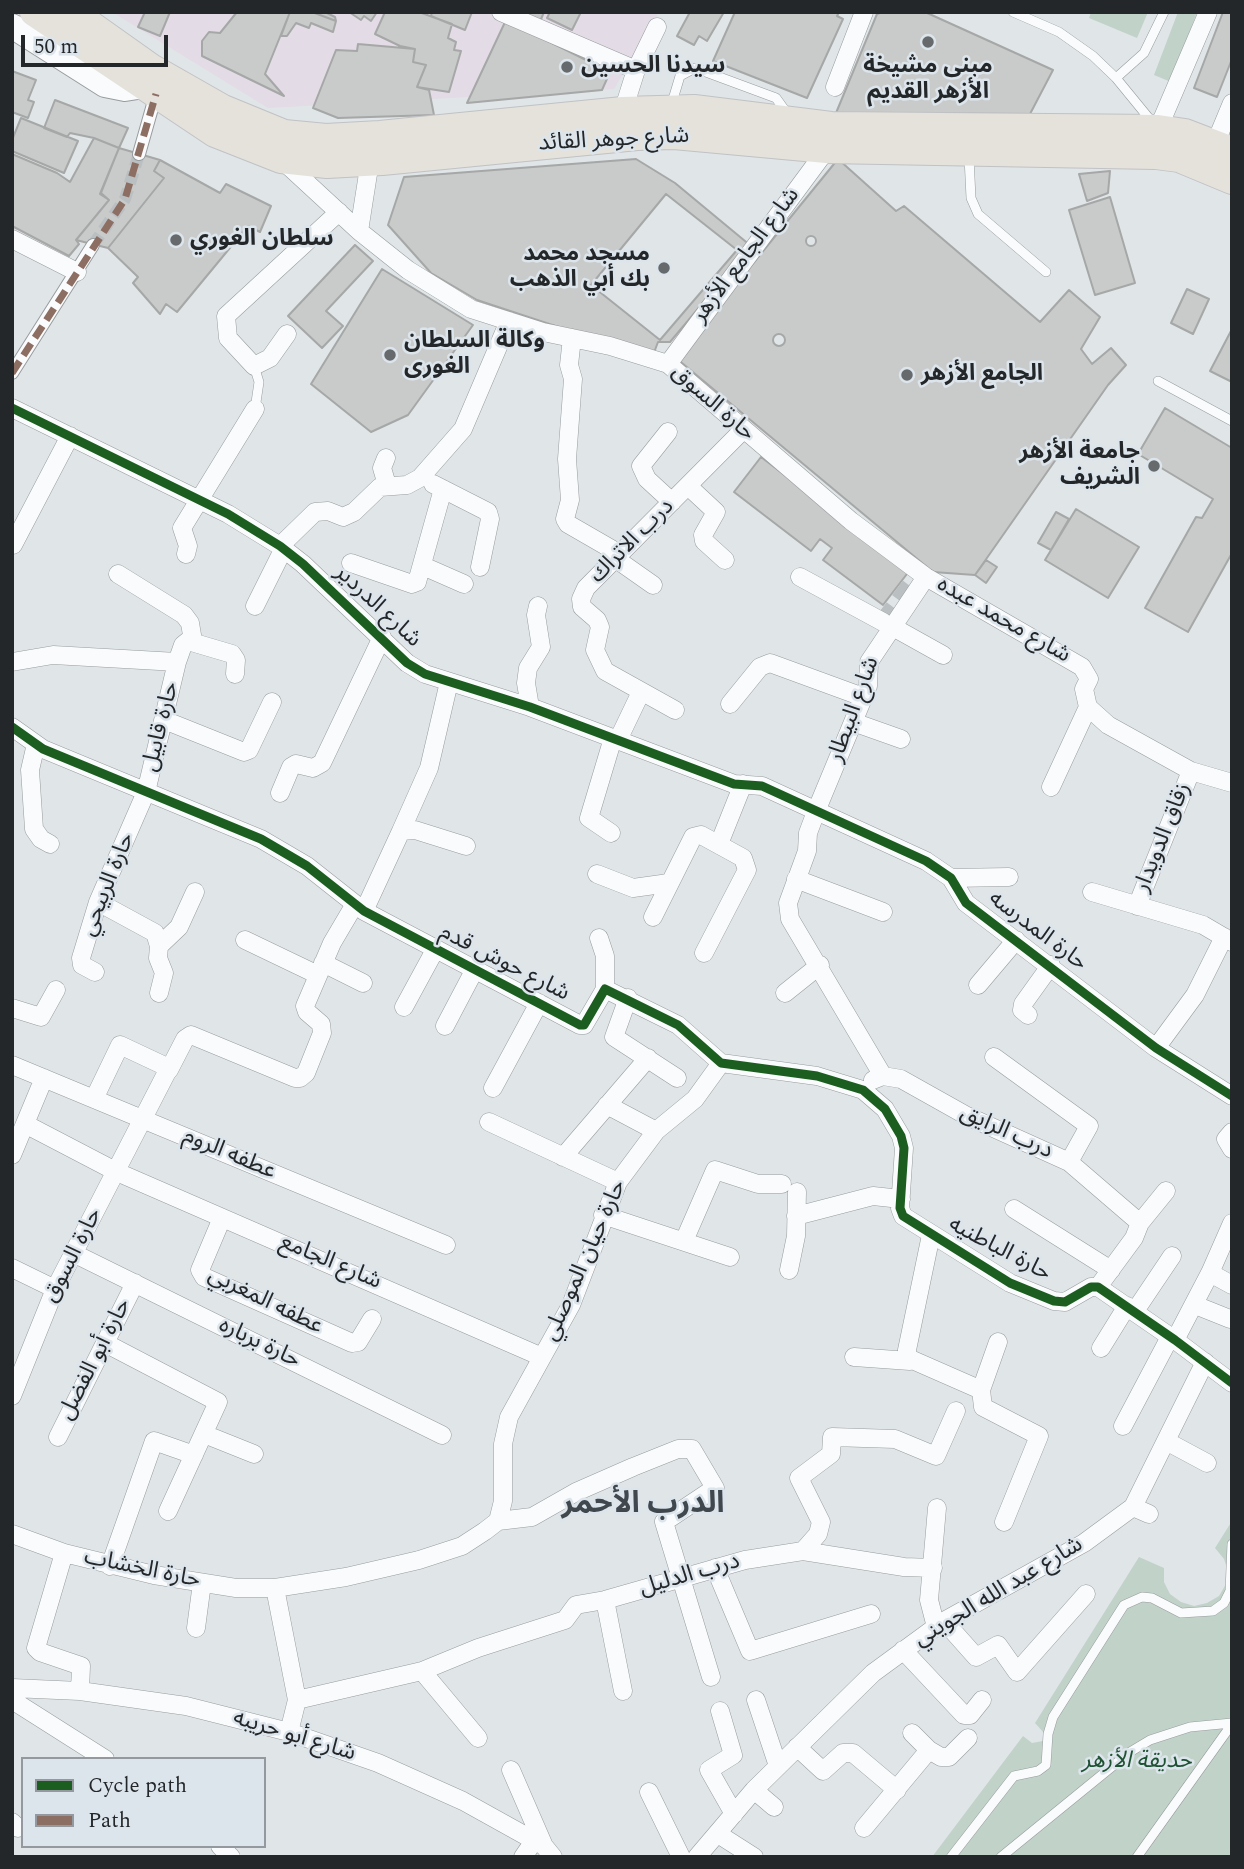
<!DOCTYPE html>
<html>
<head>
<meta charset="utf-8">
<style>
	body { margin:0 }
	#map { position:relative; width:1244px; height:1869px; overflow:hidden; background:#e0e5e8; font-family:Spectral,serif }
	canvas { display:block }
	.frame { position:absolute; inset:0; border:14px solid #242729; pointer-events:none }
	.legend { position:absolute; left:21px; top:1757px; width:245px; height:91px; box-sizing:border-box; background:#dde5ec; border:2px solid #93999e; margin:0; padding:9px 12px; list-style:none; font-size:21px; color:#242729 }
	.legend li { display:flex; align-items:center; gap:14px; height:35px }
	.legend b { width:35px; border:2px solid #93999e }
	.scale { position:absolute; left:21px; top:35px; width:147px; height:32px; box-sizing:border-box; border:4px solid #242729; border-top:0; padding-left:9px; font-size:21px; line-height:24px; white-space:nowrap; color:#242729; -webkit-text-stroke:5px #dde5ec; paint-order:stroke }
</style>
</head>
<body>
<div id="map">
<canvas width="1244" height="1869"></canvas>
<div class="frame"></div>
<ul class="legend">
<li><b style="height:9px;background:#1b5e20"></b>Cycle path</li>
<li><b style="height:9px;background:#8d6e63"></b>Path</li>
</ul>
<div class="scale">50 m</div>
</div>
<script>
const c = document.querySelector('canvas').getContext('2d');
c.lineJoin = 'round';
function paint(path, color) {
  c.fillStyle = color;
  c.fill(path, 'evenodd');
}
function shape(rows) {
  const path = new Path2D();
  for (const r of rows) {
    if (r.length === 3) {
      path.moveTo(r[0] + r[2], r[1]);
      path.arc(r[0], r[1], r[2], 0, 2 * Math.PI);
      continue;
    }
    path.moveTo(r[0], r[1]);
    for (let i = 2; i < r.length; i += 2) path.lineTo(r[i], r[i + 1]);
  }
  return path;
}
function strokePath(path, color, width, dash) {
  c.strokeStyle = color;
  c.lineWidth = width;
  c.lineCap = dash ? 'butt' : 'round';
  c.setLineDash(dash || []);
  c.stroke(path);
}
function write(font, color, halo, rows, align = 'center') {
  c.font = font + ' Spectral,"Noto Sans Arabic",serif';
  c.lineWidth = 5;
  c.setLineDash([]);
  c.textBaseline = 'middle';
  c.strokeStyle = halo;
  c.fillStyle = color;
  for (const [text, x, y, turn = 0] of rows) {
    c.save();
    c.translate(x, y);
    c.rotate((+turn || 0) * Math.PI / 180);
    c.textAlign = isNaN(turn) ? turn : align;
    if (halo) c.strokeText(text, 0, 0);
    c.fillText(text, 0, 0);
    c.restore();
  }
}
paint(shape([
	[112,12,659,12,614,89,268,108]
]), '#e3dbe5');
paint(shape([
	[1091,12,1148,12,1137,38,1089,18],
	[1178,12,1197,12,1171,82,1154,75],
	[1232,1521,1232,1857,932,1857,1023,1736,1032,1743,1043,1741,1044,1733,1035,1723,1139,1557,1164,1568,1164,1582,1170,1594,1181,1602,1194,1606,1207,1603,1219,1596,1226,1584,1228,1571,1224,1559,1215,1548]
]), '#c1d2c9');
const building = shape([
	[145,12,170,12,160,36,138,27,145,12],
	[237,12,290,12,265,74,284,96,202,56,202,41,209,32,220,33,237,12],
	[290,12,312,12,336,21,333,32,311,23,309,28,296,23,287,36,281,36,290,12],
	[312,12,325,12,335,17,336,21,312,12],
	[349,12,377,12,371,21,364,16,361,20,349,12],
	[385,12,419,12,452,24,448,38,456,42,454,50,461,51,449,92,417,87,426,65,413,62,415,49,400,46,375,34,385,12],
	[432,12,472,12,465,30,431,16,432,12],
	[510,12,544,12,539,24,510,12],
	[550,12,581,12,572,30,547,18,550,12],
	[690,12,724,12,707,41,699,36,694,45,677,36,690,12],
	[735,12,839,12,837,16,843,19,807,98,713,61,735,12],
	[883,12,925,12,1053,70,1030,114,836,113,877,14,883,12],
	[1223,12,1232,12,1232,59,1217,97,1194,88,1223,12],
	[506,20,610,72,602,90,467,103,506,20],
	[358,44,415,49,413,62,426,65,417,87,429,90,434,115,338,118,313,108,336,50,357,51,358,44],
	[12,71,36,80,28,100,34,102,28,118,12,112,12,71],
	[55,100,128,128,119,148,94,138,70,133,67,137,44,128,55,100],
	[21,118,78,141,64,173,12,151,12,140,21,118],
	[94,138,119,148,100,194,109,200,76,240,79,244,69,256,12,226,12,154,57,173,70,182,94,138],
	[119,148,160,160,154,171,164,178,108,248,76,240,109,200,101,193,119,148],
	[636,159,675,183,751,246,670,342,658,342,652,358,477,300,431,273,388,225,404,177,636,159],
	[838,159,896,211,904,206,1040,322,1069,290,1100,317,1081,349,1092,364,1111,348,1126,365,1108,385,975,575,933,572,676,358,838,159],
	[160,160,220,193,226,184,271,206,260,232,248,226,177,312,166,304,160,314,133,283,138,277,108,248,164,178,154,171,160,160],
	[1110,171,1108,193,1087,201,1079,174,1110,171],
	[666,194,737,250,660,340,591,285,666,194],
	[1110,197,1135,283,1095,295,1069,210,1110,197],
	[811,241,5],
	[355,245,373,261,326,311,343,326,322,348,288,316,355,245],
	[382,269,473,325,408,415,371,432,311,384,382,269],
	[1187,289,1209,299,1193,334,1171,323,1187,289],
	[1232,329,1232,382,1210,371,1232,329],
	[779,340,6],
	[1165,408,1232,448,1232,553,1188,632,1145,608,1196,517,1202,518,1213,499,1138,454,1165,408],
	[761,457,910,570,883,605,823,560,832,548,820,539,811,551,734,492,761,457],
	[1076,509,1139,547,1108,598,1045,560,1076,509],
	[1056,512,1069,519,1051,550,1038,543,1056,512],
	[986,560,997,567,986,583,975,575,986,560]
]);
paint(building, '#c9caca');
strokePath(building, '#a6a7a7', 2);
strokePath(shape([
	[93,245,125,199,139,154]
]), '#babfc2', 12, [12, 6]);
strokePath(shape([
	[883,622,916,578]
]), '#babfc2', 18, [18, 9]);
const service = shape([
	[1013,12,1059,32,1093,56,1116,78,1152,122],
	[1116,78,1144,53,1164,12],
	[671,106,680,76,695,68,776,98,789,116],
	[969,157,971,198,978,214,1046,272],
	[254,366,259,382,255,409],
	[1158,381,1232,421],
	[951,1857,1014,1776,1038,1771,1046,1765,1048,1734,1053,1717,1124,1605,1142,1597,1152,1598,1181,1613,1213,1611,1224,1603,1230,1591,1232,1544],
	[1001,1857,1130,1752,1150,1740,1190,1727,1232,1723],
	[1137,1857,1232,1724]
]);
const pedestrian = shape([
	[139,154,156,94],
	[12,373,93,245]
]);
const minor = shape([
	[501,12,636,70],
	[835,87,864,12],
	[623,111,636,70,657,27],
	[1158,129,1208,12],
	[1215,144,1232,103],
	[282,160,359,231,408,270,471,309,543,332,610,346,668,364,851,521,926,577,1082,667,1089,679,1084,689,1088,707,1108,725,1191,771,1232,783],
	[359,231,370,161],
	[12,239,77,272],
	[287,334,270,358,254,366,228,338,226,316,339,212],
	[572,338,569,365,573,379,567,459,570,500,565,519,568,524,620,554],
	[668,364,827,149],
	[12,408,228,514,280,546,303,564,407,663,425,674,530,707,734,784,762,786,926,861,951,878,966,903,1156,1048,1232,1096],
	[668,432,641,466,647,479,672,502],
	[386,458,382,468,387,485],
	[433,484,488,512,490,519,480,567],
	[688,486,716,512,703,535,704,541,725,560],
	[13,545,70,436],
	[280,546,315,512,328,511,343,517,354,512,380,487,407,485,420,478,463,429,509,321],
	[186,554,188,546,182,528,255,409],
	[616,559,653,585],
	[351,563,412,584,417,582,443,489],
	[423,566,464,584],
	[118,574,184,615,190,623,193,641],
	[800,577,883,622],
	[255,606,283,550],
	[891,626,943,655],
	[12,662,53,655,177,662,183,645,188,641,232,654,236,660,235,674],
	[730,704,760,667,770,663,863,697],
	[530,707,526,683,528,668,541,647,536,615,538,606],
	[675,710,605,671,595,650,600,627,597,620,582,607,581,599,586,588,743,430],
	[164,720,244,752,249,750,272,702],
	[853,722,901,739],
	[12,727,43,749,261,839,307,866,364,911,580,1025,584,1025,605,989,678,1025,721,1063,817,1076,863,1090,885,1109,901,1136,904,1148,900,1208,903,1216,1010,1283,1054,1301,1065,1302,1091,1287,1098,1287,1175,1340,1232,1383],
	[618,740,641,692],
	[36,744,30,770,34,829,41,839,50,844],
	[1051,787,1088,707],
	[280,793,291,767,296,764,313,768,322,763,382,637],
	[401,831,429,768,449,682],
	[611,833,589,818,613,738],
	[719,844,743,784],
	[597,874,633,888,669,883],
	[951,878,1009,877],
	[796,879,883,912],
	[1092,892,1203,925,1232,942],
	[98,902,155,933,159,946,158,958,164,973,159,993],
	[1137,906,1191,771],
	[364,911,401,831,415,830,466,846],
	[653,917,693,837,701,835,743,858,747,870,704,953],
	[599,938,605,956,605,989],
	[245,940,318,975],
	[159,946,179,927,195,892],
	[323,963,363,983],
	[95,972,82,965,81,958,98,902,146,792,177,662],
	[978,985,1016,940],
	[785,993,820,965],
	[628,998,614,1037,677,1078],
	[404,1007,435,950],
	[12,1008,41,1017,56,990],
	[1028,1015,1022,1010,1023,1004,1051,965],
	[445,1026,475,969],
	[1156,1048,1195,995,1224,937],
	[994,1057,1089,1126,1069,1162],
	[12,1065,446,1245],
	[169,1070,185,1039,191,1035,295,1078,300,1078,306,1073,322,1033,321,1024,307,1012,305,1006,332,943,355,904],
	[883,1076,790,919,788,903,807,851,808,833,817,809,868,686,869,662,926,577],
	[873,1080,883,1076,901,1079,967,1116,1069,1162,1140,1223],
	[493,1088,539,1003],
	[607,1105,656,1131],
	[489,1122,618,1182],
	[25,1124,117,1172,542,1357],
	[1232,1132,1226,1139,1232,1149],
	[12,1155,44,1078],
	[563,1157,648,1058],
	[1014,1209,1111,1270],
	[603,1215,730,1257],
	[796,1216,873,1196,901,1199],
	[222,1218,200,1270,204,1277,352,1343,358,1342,372,1319],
	[931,1235,907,1350,908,1358,981,1390,983,1407,1039,1436,1004,1522],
	[684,1241,715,1170,758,1184,782,1184],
	[75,1254,442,1435],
	[12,1268,55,1289],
	[789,1270,796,1236,797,1192],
	[1210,1273,1232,1285],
	[1098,1287,1134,1238,1140,1223,1166,1191],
	[1195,1305,1230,1319],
	[1135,1311,1172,1256],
	[1175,1340,1210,1273,1232,1223],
	[105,1343,218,1402,168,1511],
	[1101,1348,1127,1306],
	[854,1357,910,1361],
	[981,1390,998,1342],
	[12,1396,55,1289,169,1068,120,1045,94,1099],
	[1123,1426,1170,1337],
	[204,1434,254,1454],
	[58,1437,135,1283],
	[1166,1441,1207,1463],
	[1133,1507,1149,1514],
	[498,1521,532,1517,576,1492,633,1467,678,1449,692,1449,715,1488,664,1522,711,1677],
	[12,1534,64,1553,154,1575,236,1588,275,1588,346,1577,419,1560,462,1546,485,1531,498,1521,503,1501,503,1444,509,1417,571,1305,618,1182,656,1131,695,1099,721,1063],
	[803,1551,904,1567,933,1568],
	[64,1553,36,1648,40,1652,81,1666,80,1691],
	[110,1566,154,1441,194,1455],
	[715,1568,750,1651,871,1614],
	[275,1588,297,1700,289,1732],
	[605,1600,623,1691],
	[944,1621,976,1657,998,1645,1017,1672,1086,1594],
	[936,1627,929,1600,937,1508],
	[196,1628,202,1583],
	[903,1650,964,1715,970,1715,982,1700],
	[422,1671,478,1738],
	[12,1688,80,1691,186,1706,289,1732,378,1763,463,1801,544,1846,553,1857],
	[12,1700,105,1759],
	[297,1700,422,1671,478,1648,565,1620,576,1605,605,1600,745,1560,803,1551,818,1534,821,1522,799,1478,831,1454,832,1437,895,1439,936,1456,956,1411],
	[756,1700,778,1766],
	[720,1711,733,1755,709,1770,734,1814],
	[912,1733,929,1750,941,1757,949,1757,968,1738],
	[797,1747,823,1771,843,1753,853,1753,897,1790],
	[511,1770,544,1846],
	[754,1790,774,1807],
	[649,1792,681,1857],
	[12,1822,18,1828],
	[864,1828,929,1750],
	[718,1834,754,1857],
	[220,1846,231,1857],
	[523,1857,534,1841],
	[697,1857,754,1790,873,1673,944,1621,1084,1543,1133,1507,1205,1362]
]);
const secondary = shape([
	[12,26,105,85,125,89,144,86]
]);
const primary = shape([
	[34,12,215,133,281,159,327,164,382,161,637,136,674,135,827,149,1156,155,1179,158,1232,180],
	[72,12,151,68,223,109,284,134,326,138,380,135,623,111,694,109,831,126,1158,129,1185,133,1232,151]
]);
strokePath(service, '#989c9e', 10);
strokePath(pedestrian, '#989c9e', 14);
strokePath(minor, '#989c9e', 19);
strokePath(secondary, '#989c9e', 26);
strokePath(primary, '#c0c2c4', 30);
strokePath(service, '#fafbfc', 9);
strokePath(pedestrian, '#fafbfc', 12);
strokePath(minor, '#fafbfc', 18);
strokePath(secondary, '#fafbfc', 24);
strokePath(primary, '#e5e2dc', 28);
strokePath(shape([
	[12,373,125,199,156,94]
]), '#8d6e63', 7, [14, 7]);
strokePath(shape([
	[12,408,228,514,280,546,303,564,407,663,425,674,530,707,734,784,762,786,926,861,951,878,966,903,1156,1048,1232,1096],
	[12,727,43,749,261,839,307,866,364,911,580,1025,584,1025,605,989,678,1025,721,1063,817,1076,863,1090,885,1109,901,1136,904,1148,900,1208,903,1216,1010,1283,1054,1301,1065,1302,1091,1287,1098,1287,1175,1340,1232,1383]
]), '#1b5e20', 9);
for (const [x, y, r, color] of [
	[928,42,7,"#666a6c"],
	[567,67,7,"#666a6c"],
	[176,240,7,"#666a6c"],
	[664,268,7,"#666a6c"],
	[390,355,7,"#666a6c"],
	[907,375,7,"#666a6c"],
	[1154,466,7,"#666a6c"]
]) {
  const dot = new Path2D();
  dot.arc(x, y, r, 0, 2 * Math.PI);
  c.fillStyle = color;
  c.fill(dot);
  strokePath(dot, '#dde5ec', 2.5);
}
write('bold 23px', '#242729', '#dde5ec', [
	["سيدنا الحسين",581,67],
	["مبنى مشيخة",928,67,"center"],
	["الأزهر القديم",928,93,"center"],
	["سلطان الغوري",190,240],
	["مسجد محمد",650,255,"right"],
	["بك أبي الذهب",650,281,"right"],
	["وكالة السلطان",404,342],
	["الغورى",404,368],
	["الجامع الأزهر",921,375],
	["جامعة الأزهر",1140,453,"right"],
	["الشريف",1140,479,"right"]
], 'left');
write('23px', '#242729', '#dde5ec', [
	["شارع جوهر القائد",614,141,-3],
	["شارع الجامع الأزهر",747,256,-53],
	["حارة السوق",712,404,41],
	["درب الاتراك",633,542,-45],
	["شارع الدردير",377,607,43],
	["شارع محمد عبده",1003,621,30],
	["شارع البيطار",855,710,-70],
	["حارة قابيل",162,727,-76],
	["زقاق الدويدار",1164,838,-68],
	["حارة الربيحي",109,885,-68],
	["حارة المدرسه",1037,932,37],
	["شارع حوش قدم",504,964,27],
	["درب الرايق",1006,1133,25],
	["عطفه الروم",229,1155,23],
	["حارة الباطنيه",999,1250,28],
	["حارة السوق",74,1256,-63],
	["حارة حيان الموصلي",586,1261,-66],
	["شارع الجامع",330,1263,23],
	["عطفه المغربي",265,1302,26],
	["حارة برباره",259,1344,26],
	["حارة أبو الفضل",96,1360,-63],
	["حارة الخشاب",142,1570,12],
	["درب الدليل",690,1576,-16],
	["شارع عبد الله الجويني",999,1593,-31],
	["شارع أبو حريبه",294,1737,17]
]);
write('italic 23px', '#1f5233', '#dde5ec', [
	["حديقة الأزهر",1137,1762]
]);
write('bold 30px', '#40474d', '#dde5ec', [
	["الدرب الأحمر",643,1506]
]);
</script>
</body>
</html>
